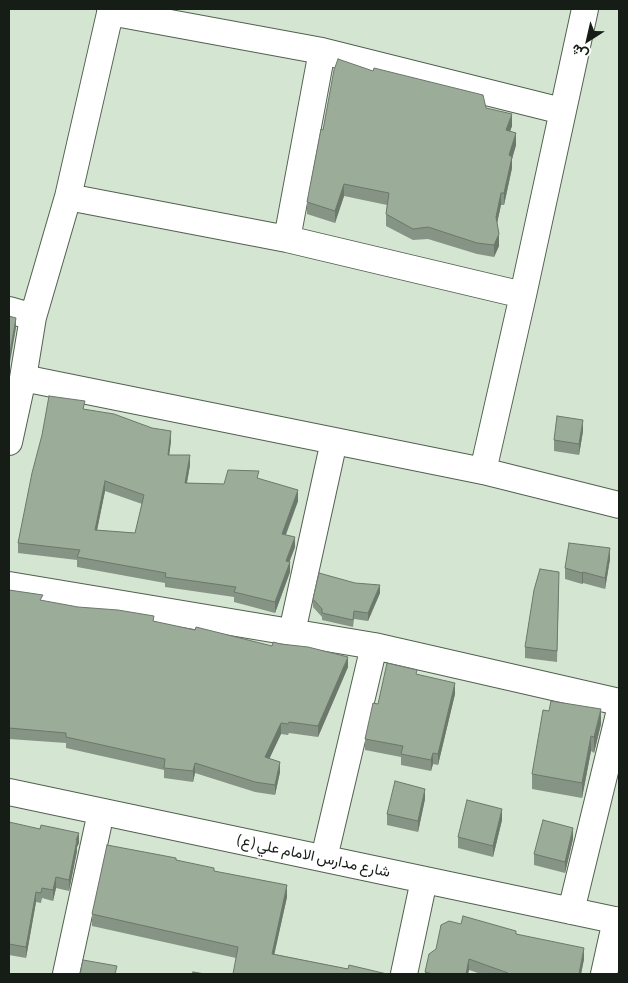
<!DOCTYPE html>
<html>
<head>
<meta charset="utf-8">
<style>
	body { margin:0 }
	#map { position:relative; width:628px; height:983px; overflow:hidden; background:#d4e6d2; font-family:Barlow,Vazirmatn,sans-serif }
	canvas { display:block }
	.frame { position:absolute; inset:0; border:10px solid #161d16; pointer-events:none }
	.north { position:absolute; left:563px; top:15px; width:50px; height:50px; -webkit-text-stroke:4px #fff; paint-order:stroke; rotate:215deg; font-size:14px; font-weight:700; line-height:20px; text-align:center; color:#161d16 }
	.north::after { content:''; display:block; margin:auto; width:18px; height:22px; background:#161d16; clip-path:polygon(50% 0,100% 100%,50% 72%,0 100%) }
</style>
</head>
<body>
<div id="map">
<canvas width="628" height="983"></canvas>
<div class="frame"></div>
<div class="north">ش</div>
</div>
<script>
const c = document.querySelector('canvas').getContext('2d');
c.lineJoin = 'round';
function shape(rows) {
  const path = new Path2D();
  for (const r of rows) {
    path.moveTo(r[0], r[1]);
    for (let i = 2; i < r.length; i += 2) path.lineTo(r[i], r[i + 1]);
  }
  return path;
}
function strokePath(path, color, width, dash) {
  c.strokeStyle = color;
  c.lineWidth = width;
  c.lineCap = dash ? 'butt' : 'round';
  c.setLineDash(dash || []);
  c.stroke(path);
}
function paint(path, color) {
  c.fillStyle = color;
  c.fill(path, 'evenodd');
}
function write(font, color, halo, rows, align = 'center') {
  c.font = font + ' Barlow,Vazirmatn,sans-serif';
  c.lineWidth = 4.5;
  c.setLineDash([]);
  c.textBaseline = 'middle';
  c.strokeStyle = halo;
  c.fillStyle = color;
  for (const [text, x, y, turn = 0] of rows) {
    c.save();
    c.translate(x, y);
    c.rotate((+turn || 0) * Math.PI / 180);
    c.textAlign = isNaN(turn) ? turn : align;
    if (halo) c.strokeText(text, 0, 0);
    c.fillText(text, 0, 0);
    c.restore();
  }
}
const minor = shape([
	[110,12,322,51,562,111],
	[68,197,287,239,523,295],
	[287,239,322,51],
	[9,310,33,317],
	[23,378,483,471,619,505],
	[9,442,23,378,33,317,68,197,111,9],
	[483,471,523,295,585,9],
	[9,585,374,646,619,702],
	[292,632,334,441],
	[9,792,619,921],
	[324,858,374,646],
	[571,911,619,714],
	[66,974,101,812],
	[404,974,424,880],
	[604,974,616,920]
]);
strokePath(minor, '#526150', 28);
strokePath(minor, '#fff', 26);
paint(shape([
	[373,71,486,108,512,126,510,131,516,145,512,159,512,168,504,205,501,205,497,223,499,246,494,257,477,254,428,239,413,240,386,226,386,214,387,205,344,196,335,223,307,214,307,202,323,130],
	[85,410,171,441,169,455,190,465,187,483,224,484,259,479,298,501,286,535,295,547,289,562,290,572,275,613,234,602,234,597,165,587,165,583,77,567,77,560,18,553,18,543],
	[105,491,142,504,135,533,97,530],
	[583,431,579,455,554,451,554,440],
	[610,559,605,589,583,583,582,584,565,579,565,568],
	[559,583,557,662,525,658,525,647],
	[9,590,43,601,154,622,348,667,318,737,289,733,288,735,281,734,269,759,280,772,275,795,255,792,195,773,193,782,164,778,164,770,66,748,66,743,9,739,9,743],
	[380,593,368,621,354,619,353,627,322,620,322,617,313,607,313,599],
	[417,674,455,694,438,765,433,764,431,771,401,765,401,757,365,750,365,739,378,704],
	[601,724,594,753,591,751,582,798,532,789,532,774],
	[425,799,418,832,387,825,387,814],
	[502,820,493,857,458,848,458,837],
	[9,822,79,843,77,847,77,851,69,891,56,888,53,901,42,898,41,903,36,902,26,958,9,955],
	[573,839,565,873,534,865,534,854],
	[176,860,214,871,287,897,274,954,348,969,387,974,236,958,92,926,92,914],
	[461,924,516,934,584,959,581,974,481,974,469,970,468,974,425,974,425,972,436,949]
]), '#859484');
paint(shape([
	[512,114,512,126,506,142,506,130],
	[516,133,516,145,512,159,512,168,504,205,504,193,509,155],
	[344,184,344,196,335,223,335,211],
	[501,193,501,205,496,228,496,217],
	[499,234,499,246,494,257,494,245],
	[16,318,16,328,9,368,9,358],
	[583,420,583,431,579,455,579,444],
	[171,431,171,441,168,465,168,455],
	[190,455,190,465,185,493,185,483],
	[105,481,105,491,95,540,95,530],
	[298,490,298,501,282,544,282,534],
	[295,537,295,547,286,571,286,561],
	[610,548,610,559,605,589,605,578],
	[290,562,290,572,275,613,275,602],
	[583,572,583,583,582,584,582,573],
	[380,585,380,593,368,621,368,613],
	[348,657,348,667,318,737,318,726],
	[455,683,455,694,438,765,438,754],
	[601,709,601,724,594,753,594,737],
	[281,723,281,734,265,768,265,757],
	[591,736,591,751,582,798,582,783],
	[433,753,433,764,431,771,431,760],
	[280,762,280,772,275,795,275,785],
	[195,763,195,773,193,782,193,771],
	[425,789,425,799,418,832,418,821],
	[502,809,502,820,493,857,493,846],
	[573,828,573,839,565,873,565,862],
	[79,833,79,843,77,847,77,851,69,891,69,880,76,840],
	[56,877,56,888,53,901,53,890],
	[287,885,287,897,272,965,272,954],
	[36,892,36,902,26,958,26,947],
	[584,948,584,959,581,974,579,974],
	[469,959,469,970,468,974,466,974]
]), '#6c786b');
const building = shape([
	[338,59,373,71,374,68,483,95,486,108,512,114,506,130,516,133,509,155,512,157,504,193,501,193,496,217,499,234,494,245,477,243,428,227,413,229,386,214,389,193,344,184,335,211,307,202,321,129,323,130,334,70,338,59],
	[9,316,16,318,9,358,9,316],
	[49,396,85,401,83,409,114,414,152,428,171,431,168,455,190,455,185,483,224,484,228,470,259,471,257,478,298,490,282,534,295,537,286,561,290,562,275,602,234,592,236,587,165,577,166,573,77,557,80,550,18,543,32,473,42,435,49,396],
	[105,481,144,495,135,533,95,530,105,481],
	[557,416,583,420,579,444,554,440,557,416],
	[569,543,610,548,605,578,583,572,582,573,565,568,569,543],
	[540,569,559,572,557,651,525,647,534,590,540,569],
	[319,573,355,583,380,585,368,613,354,611,353,620,322,613,322,609,313,599,319,573],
	[9,590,43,595,40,600,78,607,118,610,154,616,153,621,195,630,196,627,272,646,273,642,281,644,308,647,348,657,318,726,289,722,288,724,281,723,265,757,280,762,275,785,255,782,195,763,193,771,164,768,165,759,66,737,66,733,9,728,9,732,9,590],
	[387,663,417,670,416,674,455,683,438,754,433,753,431,760,401,754,403,746,365,739,373,703,378,704,387,663],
	[551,701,601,709,594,737,591,736,582,783,532,774,543,710,549,711,551,701],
	[395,781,425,789,418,821,387,814,395,781],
	[467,800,502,809,493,846,458,837,467,800],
	[543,820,573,828,565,862,534,854,543,820],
	[9,822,40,829,41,825,79,833,76,840,77,840,69,880,56,877,53,890,42,888,41,893,36,892,26,947,9,944,9,822],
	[107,845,176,858,176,860,214,868,214,871,287,885,272,954,348,969,349,965,387,974,233,974,238,947,92,914,107,845],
	[463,916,516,931,516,934,584,948,579,974,508,974,508,973,469,959,466,974,433,974,425,972,429,954,436,949,441,925,449,921,461,924,463,916],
	[83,960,117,966,115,974,80,974,83,960],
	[193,972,205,974,192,974,193,972]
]);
paint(building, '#9bac99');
strokePath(building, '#6c786b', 1);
write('15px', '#161d16', '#fff', [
	["شارع مدارس الامام علي (ع)",314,856,12]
]);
</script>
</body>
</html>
